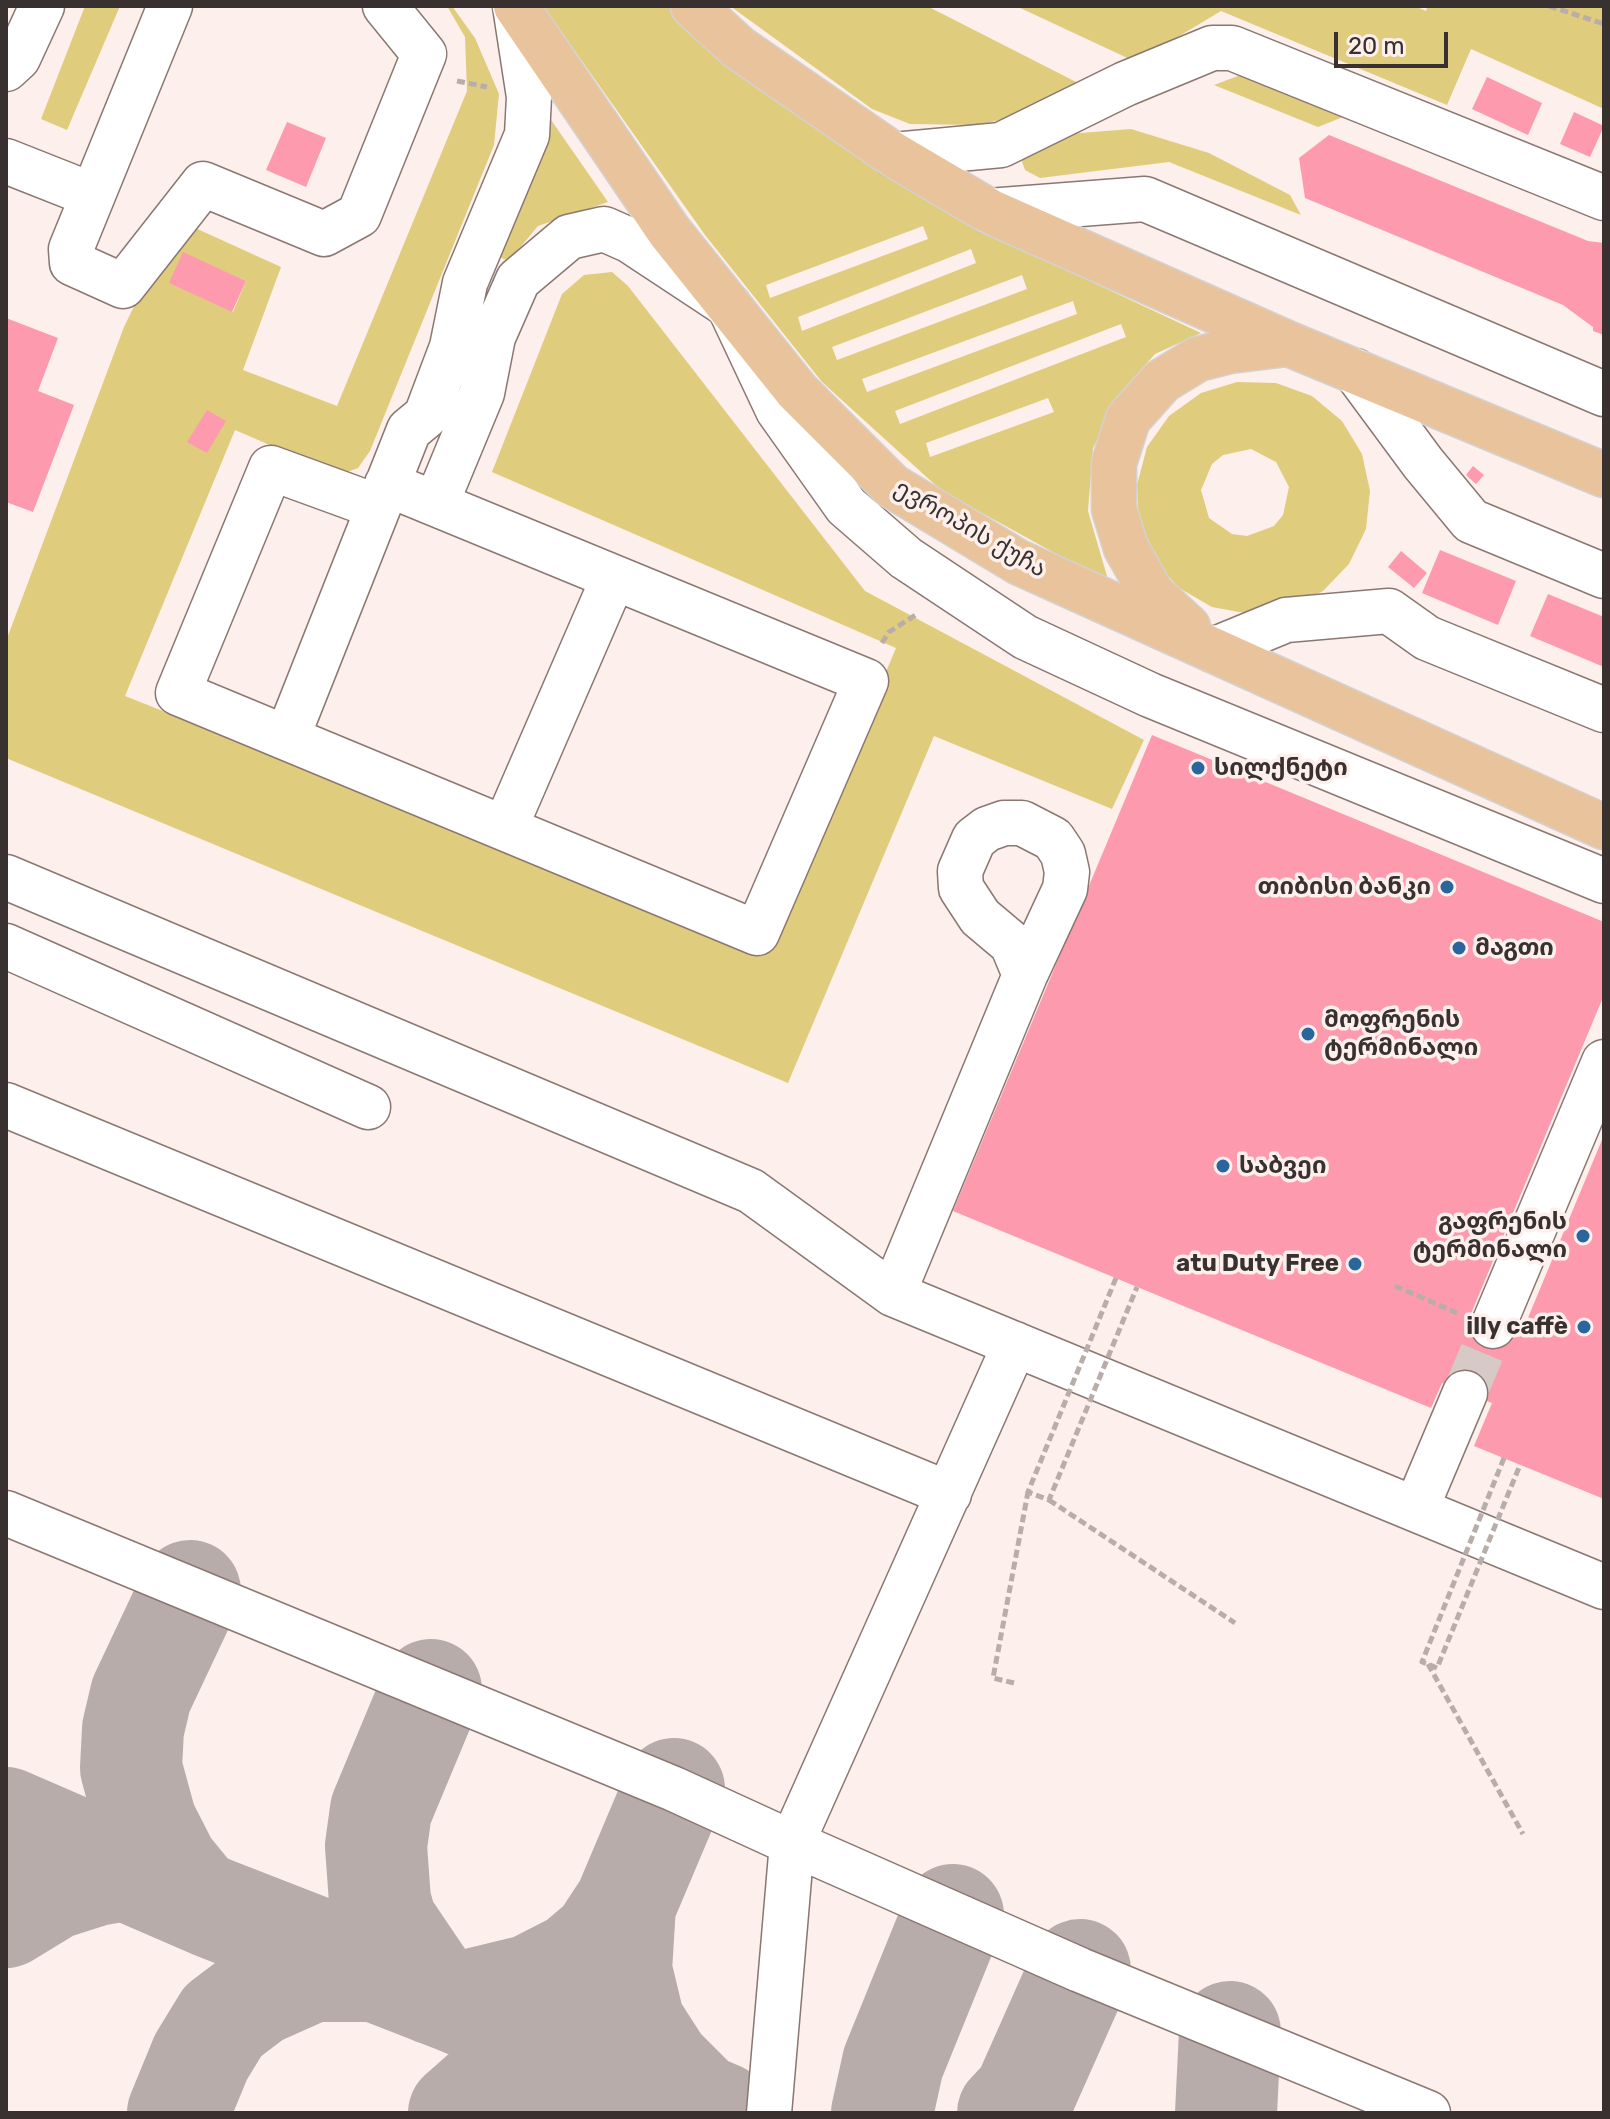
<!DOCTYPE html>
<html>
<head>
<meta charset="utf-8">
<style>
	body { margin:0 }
	#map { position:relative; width:1610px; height:2119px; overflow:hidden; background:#fdefec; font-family:Rubik,sans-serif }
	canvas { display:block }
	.frame { position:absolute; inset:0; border:8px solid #39312f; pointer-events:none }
	.scale { position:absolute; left:1334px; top:32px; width:114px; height:36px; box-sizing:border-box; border:4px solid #39312f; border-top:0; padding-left:10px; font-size:24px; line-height:28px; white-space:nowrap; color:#39312f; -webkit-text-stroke:6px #fdefec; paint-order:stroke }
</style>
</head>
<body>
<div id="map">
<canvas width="1610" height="2119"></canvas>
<div class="frame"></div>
<div class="scale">20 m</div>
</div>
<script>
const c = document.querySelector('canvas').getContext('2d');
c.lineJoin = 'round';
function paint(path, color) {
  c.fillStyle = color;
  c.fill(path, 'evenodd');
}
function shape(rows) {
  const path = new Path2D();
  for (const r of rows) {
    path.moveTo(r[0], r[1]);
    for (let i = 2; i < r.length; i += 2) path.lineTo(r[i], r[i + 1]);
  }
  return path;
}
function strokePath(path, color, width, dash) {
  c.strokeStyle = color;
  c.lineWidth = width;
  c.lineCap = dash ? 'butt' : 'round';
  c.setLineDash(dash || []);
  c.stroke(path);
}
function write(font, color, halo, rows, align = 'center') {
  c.font = font + ' Rubik,"Noto Sans Georgian",sans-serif';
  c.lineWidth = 7;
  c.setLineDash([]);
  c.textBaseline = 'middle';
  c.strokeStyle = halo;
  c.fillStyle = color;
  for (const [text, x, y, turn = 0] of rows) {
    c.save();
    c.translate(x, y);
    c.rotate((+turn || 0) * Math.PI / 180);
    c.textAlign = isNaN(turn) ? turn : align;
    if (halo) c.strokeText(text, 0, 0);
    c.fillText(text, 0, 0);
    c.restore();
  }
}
paint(shape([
	[85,6,120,6,67,130,41,119],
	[447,6,452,6,475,38,499,94,494,145,370,451,358,468,339,475,235,430,125,696,768,951,896,648,492,472,562,294,584,275,612,272,628,286,865,591,1144,740,1112,809,934,736,788,1083,6,758,6,641,124,327,158,257,182,222,281,267,243,370,337,406,467,91,465,37],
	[183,253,246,281,233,312,170,283],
	[543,6,671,6,713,43,1015,246,1201,333,1155,354,1122,391,1093,448,1088,511,1109,583,942,491,822,382,705,235],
	[923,226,928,239,770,298,766,285],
	[971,249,976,263,802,331,798,317],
	[1022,275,1027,289,837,360,832,347],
	[1073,301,1077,314,867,392,862,379],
	[1121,324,1126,337,900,424,895,411],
	[1048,398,1054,412,930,457,926,443],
	[730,6,927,6,1084,86,1020,116,976,125,910,124,872,109],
	[1016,6,1415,6,1426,11,1428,6,1604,6,1604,109,1471,49,1447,105,1221,11,1136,62],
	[1251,71,1348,115,1318,127,1214,85],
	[549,117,608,202,538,226,509,261,492,254],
	[1131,129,1209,153,1290,195,1301,215,1169,162,1040,178,1025,170,1021,159,1042,136],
	[1237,382,1276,383,1312,396,1342,421,1362,454,1370,491,1366,529,1349,564,1323,591,1288,609,1250,614,1212,607,1179,588,1153,559,1139,523,1137,485,1147,447,1169,416,1201,393],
	[1251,449,1276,462,1289,487,1283,515,1274,526,1247,536,1232,534,1209,518,1201,490,1212,464,1223,455]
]), '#e0cc7d');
strokePath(shape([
	[190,1591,141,1695,133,1729,131,1768,146,1823,168,1866,195,1899],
	[431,1690,381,1810,376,1846,380,1901,386,1923,434,1994],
	[6,1818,214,1908,458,2003,720,2113],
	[625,1905,674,1789],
	[6,1917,52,1889,96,1875,126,1870],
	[458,2003,532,1985,575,1963,602,1940,625,1905,621,1970,634,2024,661,2066,700,2105],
	[178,2113,201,2057,223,2021,256,1996,312,1971,372,1971],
	[459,2113,485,2090,528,2070,589,2058],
	[882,2113,893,2063,953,1915],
	[1008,2113,1024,2096,1080,1970],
	[1226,2113,1230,2032]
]), '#b8acaa', 102);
paint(shape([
	[1487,77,1542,103,1528,135,1472,109],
	[1574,112,1604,126,1590,157,1560,144],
	[287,122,326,138,306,187,266,170],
	[1329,135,1588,241,1604,243,1604,335,1593,331,1593,327,1563,305,1305,198,1299,158],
	[183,252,246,281,232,312,169,283],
	[6,318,58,338,38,391,74,405,33,512,6,502],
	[207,410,226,421,207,453,187,442],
	[1473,466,1484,475,1476,484,1466,475],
	[1440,550,1516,581,1498,625,1422,593],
	[1401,551,1427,573,1414,588,1388,567],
	[1548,594,1604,617,1604,667,1530,636],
	[1152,735,1604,922,1604,995,1470,1316,1520,1337,1604,1135,1604,1499,1474,1446,1492,1403,1442,1383,1431,1408,953,1211]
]), '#fd9aae');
strokePath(shape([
	[1465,1393,1493,1326]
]), '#d6c9c6', 44, [44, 22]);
const minor = shape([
	[170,6,71,249,72,263,123,286,203,184,324,234,359,215,424,54,385,6],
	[6,69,18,58,42,6],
	[894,155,1001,145,1125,84,1212,48,1232,48,1604,198],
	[6,161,92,195],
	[989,211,1145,199,1604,394],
	[1355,371,1423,463,1471,521,1604,576],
	[436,504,482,393,493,337,518,280,569,237,604,229,629,240,729,306,778,410,846,506,906,558,1025,637,1150,695,1604,881],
	[378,507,271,468,178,693,757,933,866,681,387,484],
	[1213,650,1286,620,1389,611,1427,638,1604,710],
	[287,738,409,430,426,416,452,347,465,283,527,135,529,97,515,6],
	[505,828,613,579],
	[6,877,751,1191,893,1294,1604,1587],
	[6,946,368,1107],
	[6,1105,949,1494],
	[893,1294,1025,975,1065,889,1067,872,1063,854,1053,839,1022,823,1004,823,987,829,974,839,960,871,961,888,980,917,1012,944,1025,975],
	[1493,1326,1604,1062],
	[1416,1509,1465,1393],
	[6,1513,674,1789,792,1843,1015,1344],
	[769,2113,792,1843,1080,1970,1428,2113]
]);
const major = shape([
	[516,6,669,231,797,391,892,486,1018,562,1604,827],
	[693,6,739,48,894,155,989,211,1289,344,1604,475],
	[1188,627,1152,594,1126,548,1114,509,1114,463,1128,419,1162,381,1198,359,1230,351,1287,344]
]);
strokePath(minor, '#8a7771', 47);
strokePath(major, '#d3d2d1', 47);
strokePath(shape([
	[1549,6,1604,24],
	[457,81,487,87],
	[882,643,889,632,917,614],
	[1395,1286,1457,1313],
	[1049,1500,1235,1623],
	[1428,1664,1523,1834],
	[1014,1683,993,1678,1028,1492]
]), '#b9adaa', 5, [8, 4]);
strokePath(minor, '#fff', 44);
strokePath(major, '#e9c39b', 44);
strokePath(shape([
	[1116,1278,1028,1492,1049,1500,1137,1287],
	[1504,1458,1422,1662,1428,1664,1437,1668,1520,1465]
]), '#b9adaa', 5, [8, 4]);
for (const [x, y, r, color] of [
	[1198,768,8,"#2a669d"],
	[1447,887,8,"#2a669d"],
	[1459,948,8,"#2a669d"],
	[1308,1034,8,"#2a669d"],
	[1223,1166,8,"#2a669d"],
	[1583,1236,8,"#2a669d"],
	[1355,1264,8,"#2a669d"],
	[1584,1327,8,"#2a669d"]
]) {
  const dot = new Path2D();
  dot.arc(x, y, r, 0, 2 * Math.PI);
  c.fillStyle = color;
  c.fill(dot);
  strokePath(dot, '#fdefec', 3);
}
write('24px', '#39312f', '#fdefec', [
	["ევროპის ქუჩა",970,529,30]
]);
write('bold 24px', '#39312f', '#fdefec', [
	["სილქნეტი",1214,768],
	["თიბისი ბანკი",1431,887,"right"],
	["მაგთი",1475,948],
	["მოფრენის",1324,1020],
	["ტერმინალი",1324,1048],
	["საბვეი",1239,1166],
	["გაფრენის",1567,1222,"right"],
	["ტერმინალი",1567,1250,"right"],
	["atu Duty Free",1339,1264,"right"],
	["illy caffè",1568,1327,"right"]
], 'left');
</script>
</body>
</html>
